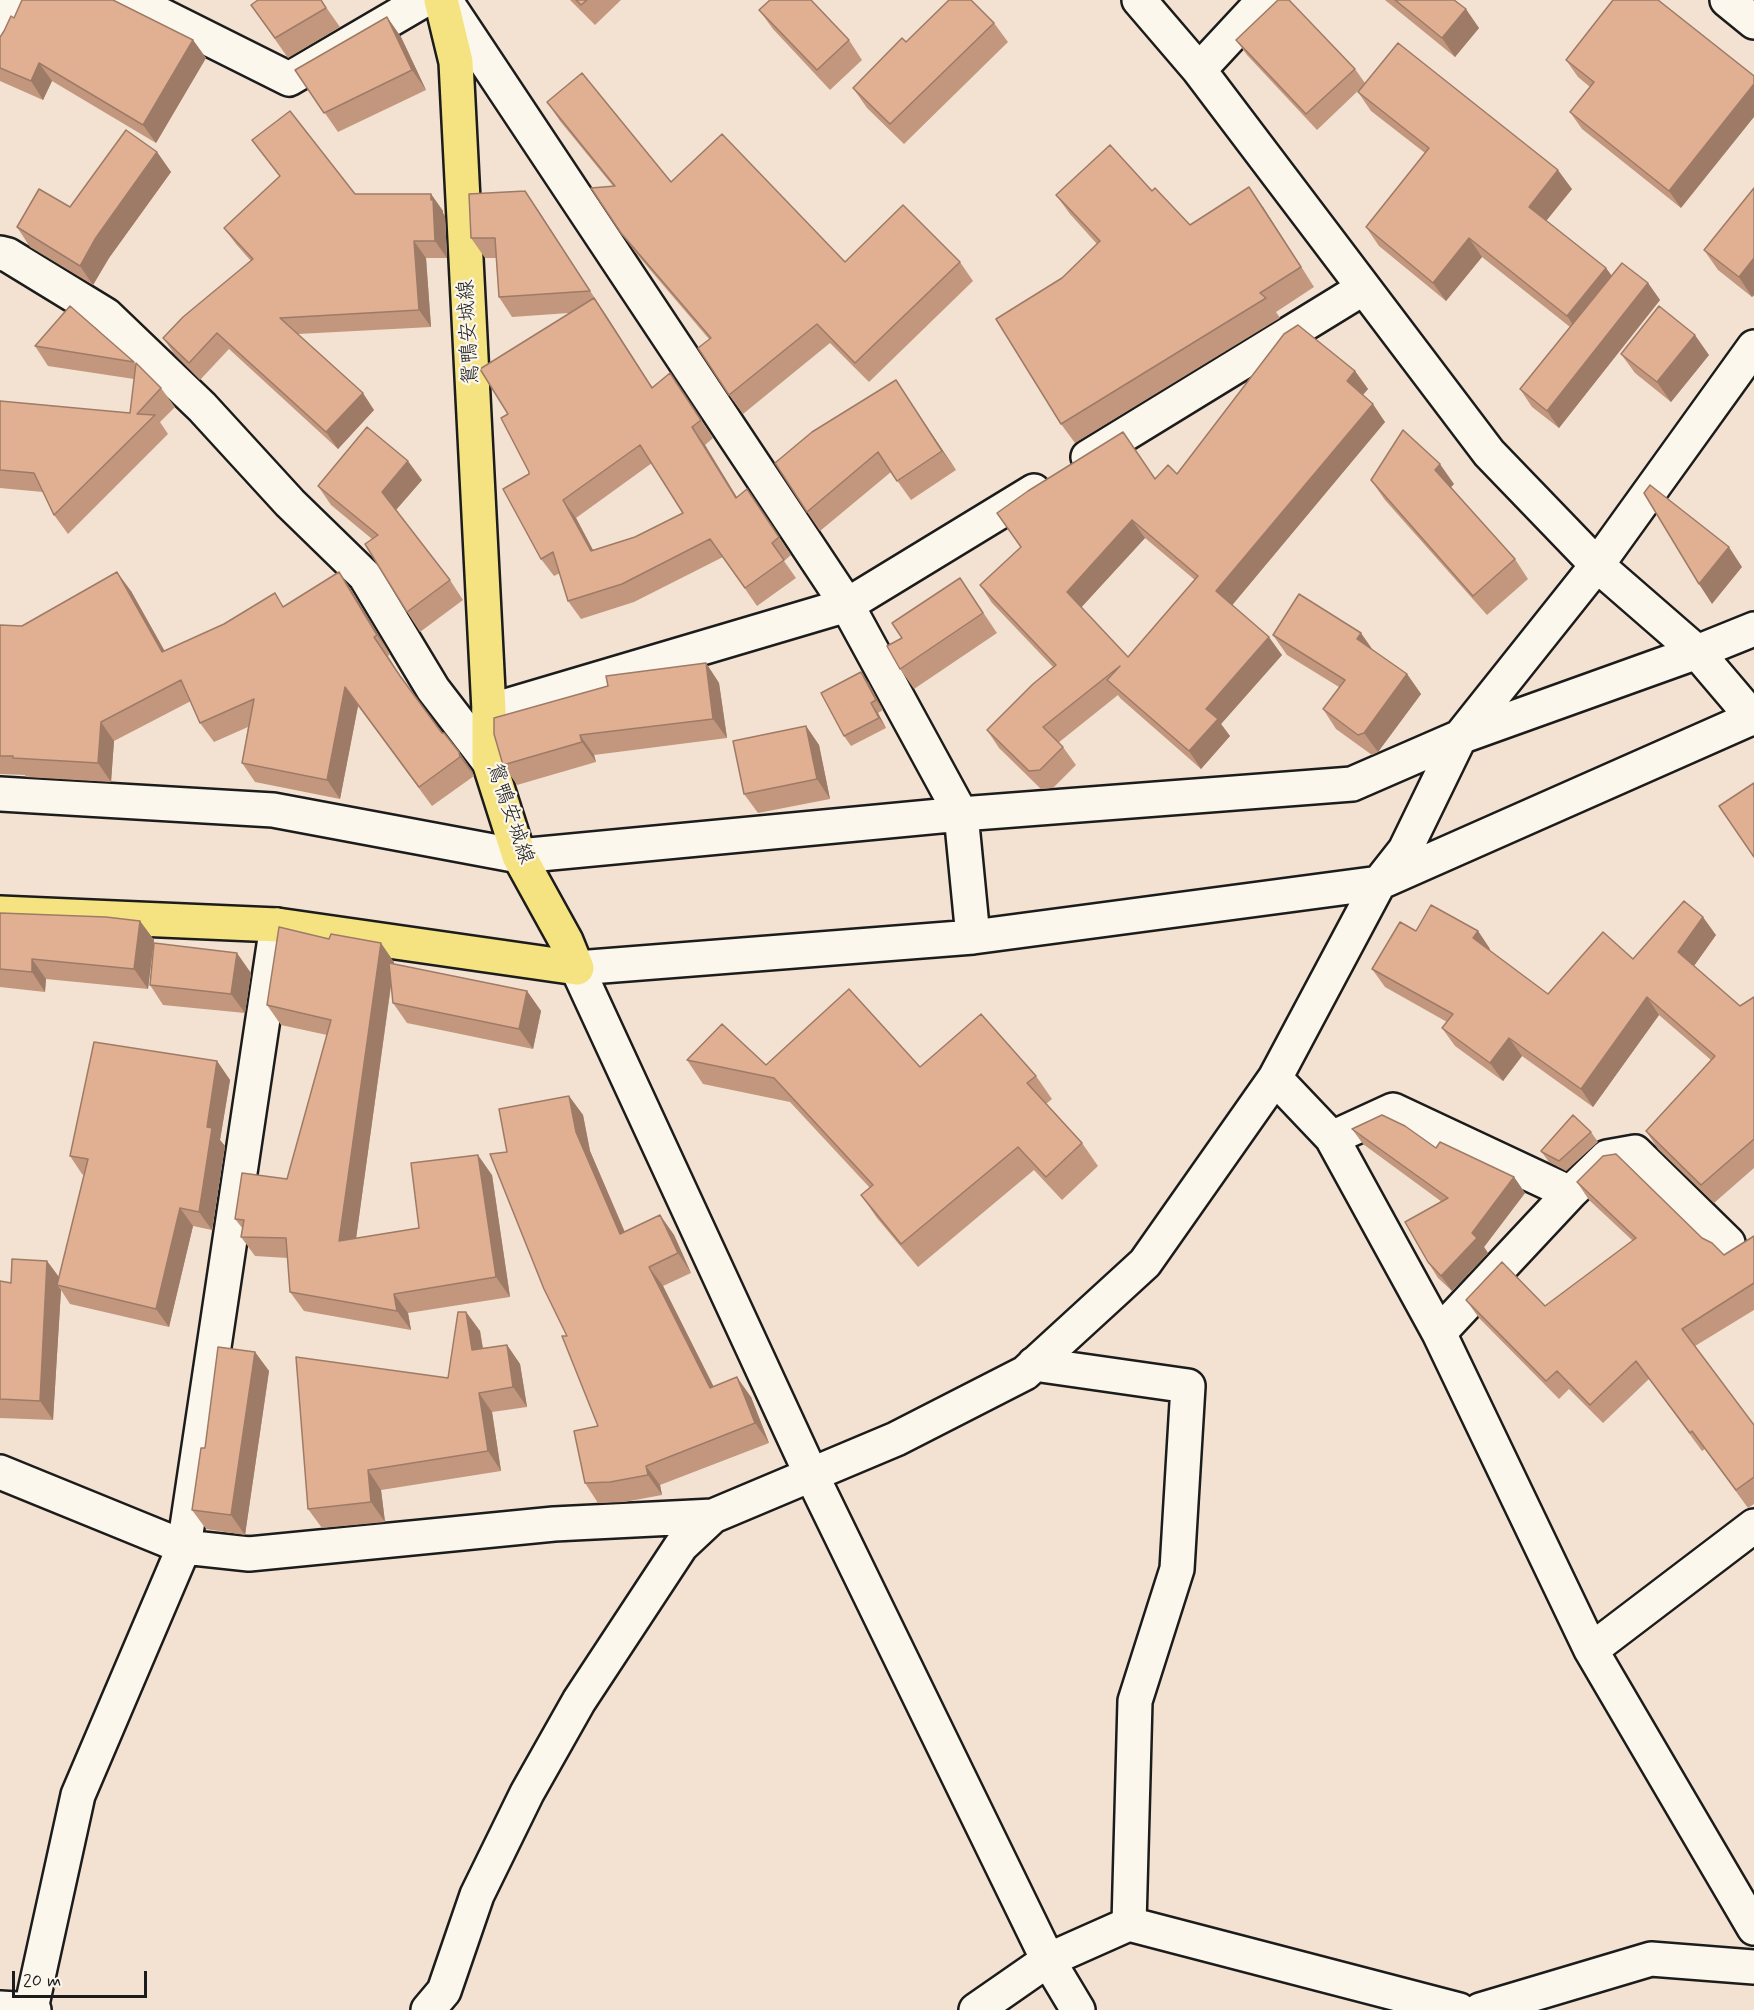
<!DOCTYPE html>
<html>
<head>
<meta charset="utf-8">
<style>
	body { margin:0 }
	#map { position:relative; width:1754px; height:2010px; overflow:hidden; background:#f3e2d1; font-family:Mynerve,sans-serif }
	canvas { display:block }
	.scale { position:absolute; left:12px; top:1971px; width:135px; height:27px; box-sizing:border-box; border:3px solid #1c1c1c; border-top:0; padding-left:8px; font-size:18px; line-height:21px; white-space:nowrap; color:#1c1c1c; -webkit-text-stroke:4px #fbf7ec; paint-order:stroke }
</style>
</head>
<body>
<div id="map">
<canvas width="1754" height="2010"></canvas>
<div class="scale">20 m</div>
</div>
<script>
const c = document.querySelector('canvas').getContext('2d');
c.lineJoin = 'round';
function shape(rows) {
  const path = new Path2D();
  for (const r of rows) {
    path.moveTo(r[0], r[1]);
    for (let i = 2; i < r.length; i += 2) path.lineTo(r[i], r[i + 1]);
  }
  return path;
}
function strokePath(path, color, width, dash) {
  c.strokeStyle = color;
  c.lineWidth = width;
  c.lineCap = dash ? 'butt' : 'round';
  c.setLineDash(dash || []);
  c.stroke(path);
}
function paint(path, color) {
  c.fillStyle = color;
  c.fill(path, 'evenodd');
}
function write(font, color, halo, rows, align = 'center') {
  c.font = font + ' Mynerve,"Klee One",sans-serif';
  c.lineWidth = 4.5;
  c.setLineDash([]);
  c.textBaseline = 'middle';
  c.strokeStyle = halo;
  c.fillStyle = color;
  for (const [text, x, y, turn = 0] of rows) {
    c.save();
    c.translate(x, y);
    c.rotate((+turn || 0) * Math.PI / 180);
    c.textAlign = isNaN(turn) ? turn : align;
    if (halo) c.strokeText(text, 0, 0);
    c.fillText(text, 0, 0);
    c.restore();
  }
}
const minor = shape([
	[131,0,289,79,424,0],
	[445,0,847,605,961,814,973,937],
	[1139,0,1199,70,1489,453,1597,565,1697,652,1754,719],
	[1727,0,1754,22],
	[0,42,18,0],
	[1199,70,1264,0],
	[0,253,8,255,106,315,202,407,290,503,365,576,433,689,489,762],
	[1088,457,1362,289],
	[489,711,847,605,1034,491],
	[0,794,273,810,519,856,961,814,1352,784,1460,737,1697,652,1754,629],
	[1275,1078,1332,1138,1439,1333,1591,1650,1754,1928],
	[1332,1138,1393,1110,1570,1193],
	[1439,1333,1570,1193,1607,1157,1635,1152,1728,1243],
	[1034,1364,1188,1386,1177,1569,1135,1701,1129,1924],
	[0,1472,184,1547,249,1554,554,1524,713,1516,896,1439,1025,1373,1145,1263,1275,1078,1379,883,1405,850,1460,737,1597,565,1754,347],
	[1591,1650,1754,1526],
	[0,2008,34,2010],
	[31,2009,78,1795,184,1547,277,925],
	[428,2010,444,1991,477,1895,527,1793,579,1701,681,1546,713,1516],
	[976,2010,1048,1960,1129,1924,1459,2010],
	[1078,2010,1048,1960,811,1474,577,968,973,937,1379,883,1754,717],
	[1480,2010,1651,1959,1754,1967]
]);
const major = shape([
	[0,913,277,925,577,968,566,941,519,856,489,762,489,711,456,62,441,0]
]);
strokePath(minor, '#1c1c1c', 38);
strokePath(major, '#1c1c1c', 38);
strokePath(minor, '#fbf7ec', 33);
strokePath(major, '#f5e382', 33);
paint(shape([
	[321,0,340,27,288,58,251,5],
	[570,0,621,0,595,25],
	[1385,0,1454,0,1479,28,1455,57],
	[1613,0,1681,208,1582,129,1570,112,1590,87,1578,77,1566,60],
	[759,10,849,40,862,60,830,90,773,29],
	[387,17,401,37,426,90,338,132,295,70],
	[14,18,193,40,206,58,156,143,52,81,43,100,0,81,0,37],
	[994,23,1008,42,904,144,867,108,853,88,906,42],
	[1236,40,1355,69,1365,83,1572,189,1546,221,1606,268,1612,276,1648,283,1660,300,1559,428,1532,407,1520,389,1570,327,1482,257,1446,301,1379,246,1366,227,1425,153,1371,111,1358,92,1361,88,1317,130,1247,55],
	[547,102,671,182,845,262,960,262,973,281,869,382,830,343,743,414,729,395,709,339,635,252,621,233,613,186,560,121],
	[252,140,355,194,431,194,443,211,443,213,445,216,447,258,426,258,431,327,298,334,374,410,338,449,229,349,200,380,175,355,163,338,251,261,236,244,224,228,280,176],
	[157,152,171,172,109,258,93,285,30,247,17,227,70,207],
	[1754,188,1754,295,1752,297,1718,270,1704,250],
	[1152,191,1190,225,1263,207,1314,287,1276,312,1280,318,1075,443,1061,424,1062,278,1097,244,1070,214,1056,195],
	[538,210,652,387,670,373,713,438,705,445,737,497,759,507,791,555,784,561,796,578,757,606,723,557,634,602,581,619,568,601,560,573,554,576,541,559,529,472,508,414,569,313,512,317,499,297,496,258,485,258,471,238],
	[652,463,683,513,635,537,593,550,576,518],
	[35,346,134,362,136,365,161,388,175,407,160,422,168,434,68,534,54,515,43,492,0,488,0,401,130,413,134,379,48,366],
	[1621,354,1709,355,1671,402,1635,373],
	[1355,371,1368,389,1363,395,1385,422,1232,605,1282,655,1221,724,1230,736,1201,769,1120,698,1118,695,1058,743,1063,747,1076,765,1053,788,1041,789,999,748,987,730,1053,667,992,603,980,585,1156,479,1177,474],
	[1145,538,1195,580,1128,657,1081,607],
	[909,400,956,470,911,500,891,472,820,531,807,512],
	[422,480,396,510,450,580,463,600,420,632,407,612,372,539,331,505,318,486],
	[1371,480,1454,484,1451,487,1515,559,1528,579,1487,615,1385,500],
	[339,572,352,591,390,654,388,656,406,685,442,733,459,752,472,771,474,776,432,806,358,706,340,799,255,782,242,763,248,727,214,742,200,723,191,701,114,741,111,782,26,777,25,775,0,774,0,625,22,626,131,591,164,651,284,607],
	[960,578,997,633,914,689,900,669,902,638],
	[1273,635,1373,650,1407,674,1421,694,1378,752,1372,755,1336,729,1323,709,1339,687,1287,655],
	[706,663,719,683,727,738,594,755,596,762,517,785,503,765],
	[868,682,883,710,878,713,886,728,851,746,844,736],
	[806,726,819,745,830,799,758,813,744,794],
	[0,913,140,921,154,940,148,989,46,979,45,992,0,987],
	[1416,931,1478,931,1490,949,1489,950,1548,994,1633,959,1716,935,1694,966,1740,1006,1754,997,1754,1168,1714,1203,1658,1149,1646,1131,1711,1060,1659,1015,1593,1107,1522,1056,1503,1081,1455,1046,1442,1028,1447,1022,1385,987,1372,969],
	[394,962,394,964,527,991,541,1011,533,1049,407,1023,393,1003,391,986,356,1238,419,1228,492,1175,510,1297,408,1313,411,1330,304,1311,290,1292,288,1258,255,1256,241,1237,243,1229,235,1219,287,1179,327,1035,281,1025,267,1005],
	[251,973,245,1013,163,1005,150,985],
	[687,1060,766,1065,920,1067,1036,1076,1052,1099,1046,1104,1082,1143,1098,1166,1062,1200,1034,1170,918,1267,877,1218,861,1195,870,1188,790,1102,703,1084],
	[217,1061,230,1080,220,1140,225,1146,212,1230,193,1226,169,1327,70,1304,61,1290,53,1420,0,1418,0,1281,11,1283,47,1261,59,1277,84,1175,82,1174,70,1156],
	[569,1096,583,1115,590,1151,625,1232,660,1215,674,1235,691,1273,663,1286,713,1386,751,1397,769,1443,660,1485,662,1495,624,1502,598,1503,585,1483,598,1426,567,1336,507,1152],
	[1352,1129,1436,1148,1514,1177,1525,1193,1484,1247,1488,1253,1452,1291,1438,1278,1428,1262,1442,1202,1363,1144],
	[1591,1132,1598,1142,1566,1171,1549,1162,1541,1151],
	[1577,1182,1702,1238,1724,1255,1754,1236,1754,1310,1695,1346,1754,1425,1754,1504,1748,1508,1705,1449,1702,1451,1649,1379,1603,1423,1569,1389,1559,1399,1479,1318,1466,1300,1545,1306,1633,1241,1589,1200],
	[466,1312,480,1331,483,1348,507,1345,520,1364,527,1407,492,1412,501,1471,381,1490,385,1522,322,1528,308,1509,448,1378],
	[255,1352,269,1371,245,1535,206,1529,192,1510]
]), '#c2977e');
paint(shape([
	[1466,9,1479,28,1455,57,1442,38],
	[387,17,401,37,426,90,412,70],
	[193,40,206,58,156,143,143,125],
	[39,63,52,81,43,100,31,81],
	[1754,84,1754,117,1681,208,1669,191],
	[157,152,171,172,109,258,93,285,80,266,95,239],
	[1558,170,1572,189,1542,226,1529,207],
	[1249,187,1263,207,1314,287],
	[525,191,538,210,603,311],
	[431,194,443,211,443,213,445,216,447,258,435,241],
	[1469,238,1482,257,1446,301,1433,283],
	[414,241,426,258,431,327,419,310],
	[1754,258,1754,295,1752,297,1739,277],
	[1606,268,1619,286,1580,335,1567,316],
	[1648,283,1660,300,1559,428,1547,411],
	[594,298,606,315,664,406,652,388],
	[1695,335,1709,355,1671,402,1657,382],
	[1355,371,1368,389,1359,399,1347,381],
	[896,380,909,400,956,470,942,451],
	[363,393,374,410,338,449,326,432],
	[1373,404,1385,422,1229,609,1216,591],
	[692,427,705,445,748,516,736,498],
	[408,461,422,480,395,511,382,492],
	[1440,464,1454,484,1449,489,1435,470],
	[563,500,576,518,603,569,591,551],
	[1132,520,1145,538,1079,610,1067,592],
	[1729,547,1742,567,1712,604,1699,584],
	[117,572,131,591,176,671,162,652],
	[339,572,352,591,390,654,377,635],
	[1361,633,1375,653,1357,639],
	[1269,637,1282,655,1221,724,1230,736,1201,769,1189,751,1206,709],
	[706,663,719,683,727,738,713,719],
	[861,672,868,682,883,710,876,700],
	[1407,674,1421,694,1378,752,1364,733],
	[345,687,358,706,340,799,327,780],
	[871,703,878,713,886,728,879,718],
	[101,722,114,741,111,782,98,763],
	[806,726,819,745,830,799,817,779],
	[580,735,594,755,596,762,582,742],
	[459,752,472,771,474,776,460,757],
	[1703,917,1716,935,1691,970,1678,952],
	[140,921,154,940,148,989,134,969],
	[1478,931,1490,949,1486,956,1473,938],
	[381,943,394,962,353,1261,339,1241],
	[237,953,251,973,245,1013,231,994],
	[32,959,46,979,45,992,32,972],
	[527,991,541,1011,533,1049,519,1029],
	[1647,997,1659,1015,1593,1107,1581,1089],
	[1509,1038,1522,1056,1503,1081,1490,1063],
	[217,1061,230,1080,220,1140,225,1146,212,1230,199,1212,207,1127],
	[569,1096,583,1115,590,1151,634,1254,620,1234,576,1132],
	[478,1155,492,1175,510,1297,496,1277],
	[1514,1177,1525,1193,1484,1247,1488,1253,1452,1291,1441,1276,1472,1233],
	[180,1208,193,1226,169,1327,156,1309],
	[660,1215,674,1235,691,1273,678,1253],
	[47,1261,61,1280,57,1285,61,1290,53,1420,40,1401],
	[649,1267,663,1286,724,1407,710,1388],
	[394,1294,408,1313,411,1330,397,1311],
	[466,1312,480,1331,486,1369,472,1350],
	[507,1345,520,1364,527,1407,513,1387],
	[255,1352,269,1371,245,1535,231,1515],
	[737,1377,751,1397,769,1443,755,1423],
	[479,1393,492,1412,501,1471,488,1451],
	[646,1466,660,1485,662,1495,648,1475],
	[368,1470,381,1490,385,1522,371,1502]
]), '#9e7b67');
const building = shape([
	[22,0,113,0,193,40,143,125,39,63,31,81,0,68,0,37,4,31,11,16,14,18,22,0],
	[258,0,321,0,326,8,275,38,251,5,258,0],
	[576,0,587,0,581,5,576,0],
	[770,0,811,0,849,40,817,70,759,10,770,0],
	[949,0,971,0,994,23,890,124,853,88,902,38,906,42,949,0],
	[1278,0,1289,0,1355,69,1306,114,1236,40,1278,0],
	[1395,0,1454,0,1466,9,1442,38,1395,0],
	[1613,0,1658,0,1754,76,1754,84,1669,191,1570,112,1594,82,1566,60,1613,0],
	[387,17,412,70,324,113,295,70,387,17],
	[1398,43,1558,170,1529,207,1606,268,1567,316,1469,238,1433,283,1366,227,1429,148,1358,92,1398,43],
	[582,73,671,182,722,134,845,262,903,205,960,262,855,363,817,324,729,395,698,348,711,338,621,233,591,188,615,186,547,102,582,73],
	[290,111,355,194,431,194,431,200,433,199,435,241,414,241,419,310,280,318,363,393,326,432,217,333,189,363,163,338,183,317,253,259,224,228,280,176,252,140,290,111],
	[126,130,157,152,95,239,80,266,17,227,39,189,70,207,126,130],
	[1110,145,1152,191,1155,188,1190,225,1249,187,1301,267,1260,293,1266,298,1061,424,996,319,1062,278,1100,241,1056,195,1110,145],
	[1754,188,1754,258,1739,277,1704,250,1754,188],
	[525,191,590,291,499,297,495,238,471,238,469,194,525,191],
	[1622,263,1648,283,1547,411,1520,389,1622,263],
	[594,298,652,388,670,373,701,420,692,427,736,498,747,489,779,537,772,543,784,560,745,588,710,539,622,584,568,601,553,552,541,559,503,489,529,474,529,472,501,418,508,414,480,369,594,298],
	[640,445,683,513,635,537,591,551,563,500,640,445],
	[70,306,134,362,35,346,70,306],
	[1659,306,1695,335,1657,382,1621,354,1659,306],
	[1298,325,1355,371,1347,381,1373,404,1216,591,1269,637,1206,709,1218,719,1189,751,1107,680,1120,666,1043,727,1063,747,1040,770,1029,771,987,730,1033,684,1056,665,980,585,1021,547,997,513,1028,491,1123,432,1155,479,1168,465,1177,474,1284,334,1298,325],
	[1132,520,1198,576,1128,657,1067,592,1132,520],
	[136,363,161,388,137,414,155,415,54,515,34,473,0,470,0,401,130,413,136,363],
	[896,380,942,451,897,481,878,452,807,512,775,463,812,432,896,380],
	[367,427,408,461,382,492,450,580,407,612,365,544,378,535,318,486,367,427],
	[1403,430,1440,464,1435,470,1515,559,1473,596,1371,480,1403,430],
	[1650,485,1729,547,1699,584,1644,493,1650,485],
	[117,572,162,652,224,624,275,593,283,607,339,572,377,635,374,637,400,676,442,733,444,733,459,752,460,757,419,787,345,687,327,780,242,763,254,699,200,723,181,680,101,722,98,763,13,758,13,756,0,756,0,625,22,626,117,572],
	[960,578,983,613,900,669,887,646,902,638,892,623,960,578],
	[1299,594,1361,633,1357,639,1407,674,1364,733,1358,735,1323,709,1345,680,1273,635,1299,594],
	[706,663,713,719,580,735,582,742,503,765,494,734,494,718,608,686,606,676,706,663],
	[861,672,876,700,871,703,879,718,844,736,821,693,861,672],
	[806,726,817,779,744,794,733,741,806,726],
	[1754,783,1754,857,1719,806,1754,783],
	[1684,901,1703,917,1678,952,1740,1006,1754,997,1754,1139,1701,1185,1646,1131,1715,1056,1647,997,1581,1089,1509,1038,1490,1063,1442,1028,1453,1014,1372,969,1400,922,1416,931,1431,905,1478,931,1473,938,1548,994,1603,932,1633,959,1684,901],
	[0,913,106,917,140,921,134,969,32,959,32,972,0,969,0,913],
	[279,927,329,939,331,934,381,943,339,1241,419,1228,411,1163,478,1155,496,1277,394,1294,397,1311,290,1292,286,1238,241,1237,244,1220,235,1219,242,1173,287,1179,331,1020,267,1005,279,927],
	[154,943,237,953,231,994,150,985,154,943],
	[389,963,527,991,519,1029,393,1003,389,963],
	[849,989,920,1067,981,1014,1036,1076,1027,1083,1082,1143,1046,1177,1018,1147,901,1244,861,1195,873,1185,774,1078,687,1060,722,1024,766,1065,849,989],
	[94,1042,217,1061,207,1127,212,1128,199,1212,180,1208,156,1309,57,1285,88,1159,70,1156,94,1042],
	[569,1096,576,1132,620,1234,660,1215,678,1253,649,1267,710,1388,737,1377,755,1423,646,1466,648,1475,610,1482,585,1483,574,1431,598,1426,562,1336,567,1336,544,1289,490,1154,507,1152,499,1109,569,1096],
	[1382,1115,1405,1126,1436,1148,1440,1142,1514,1177,1472,1233,1477,1238,1441,1276,1428,1262,1405,1222,1448,1198,1352,1129,1382,1115],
	[1573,1115,1591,1132,1559,1161,1542,1152,1541,1151,1573,1115],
	[1616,1154,1702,1238,1712,1243,1724,1255,1754,1236,1754,1283,1682,1329,1754,1425,1754,1477,1736,1490,1692,1431,1690,1433,1636,1361,1590,1405,1557,1371,1546,1381,1466,1300,1502,1262,1545,1306,1636,1238,1577,1182,1603,1156,1616,1154],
	[12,1259,47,1261,40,1401,0,1399,0,1281,11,1283,12,1259],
	[458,1312,466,1312,472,1350,507,1345,513,1387,479,1393,488,1451,368,1470,371,1502,308,1509,296,1357,448,1378,458,1312],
	[218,1347,255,1352,231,1515,192,1510,201,1448,205,1448,218,1347]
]);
paint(building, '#e1b093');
strokePath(building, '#9e7b67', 1.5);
write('21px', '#1c1c1c', '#fbf7ec', [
	["鴛鴨安城線",470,332,-93],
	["鴛鴨安城線",509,814,71]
]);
</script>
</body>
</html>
